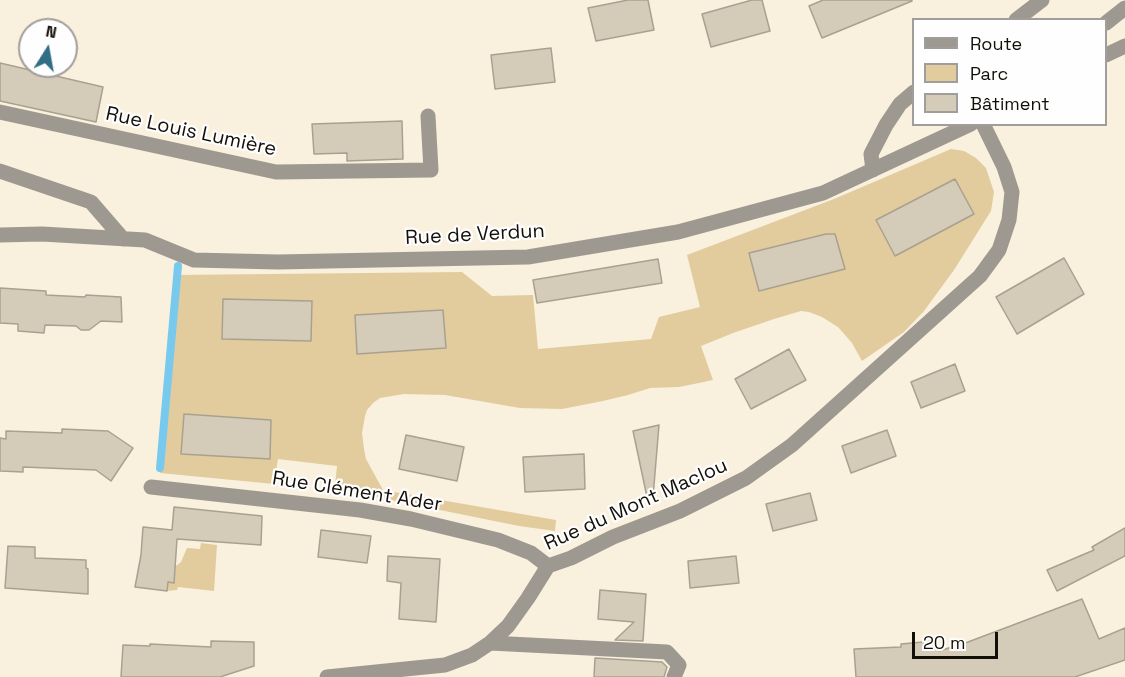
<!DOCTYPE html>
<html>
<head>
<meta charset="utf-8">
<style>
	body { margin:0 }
	#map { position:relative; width:1125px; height:677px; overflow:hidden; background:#f9f0dd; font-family:"Space Grotesk",sans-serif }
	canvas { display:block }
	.legend { position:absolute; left:912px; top:18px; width:195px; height:108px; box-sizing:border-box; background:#fefefe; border:2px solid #a09e9c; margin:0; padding:8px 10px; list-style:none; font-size:18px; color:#120e08 }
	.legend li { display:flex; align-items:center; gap:12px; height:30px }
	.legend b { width:30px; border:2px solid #a09e9c }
	.north { position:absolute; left:18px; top:18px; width:60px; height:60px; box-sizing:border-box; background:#fefefe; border:2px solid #a09e9c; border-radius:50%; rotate:11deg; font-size:16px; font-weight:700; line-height:24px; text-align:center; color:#120e08 }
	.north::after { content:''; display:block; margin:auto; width:21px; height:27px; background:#316d85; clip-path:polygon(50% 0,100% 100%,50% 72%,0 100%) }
	.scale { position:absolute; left:912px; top:632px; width:86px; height:27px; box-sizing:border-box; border:3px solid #120e08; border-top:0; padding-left:8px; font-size:18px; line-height:21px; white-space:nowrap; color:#120e08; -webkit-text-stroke:4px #fefefe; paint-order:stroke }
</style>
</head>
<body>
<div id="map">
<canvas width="1125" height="677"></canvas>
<ul class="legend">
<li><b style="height:8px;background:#9d9991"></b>Route</li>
<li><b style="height:16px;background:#e2cc9e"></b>Parc</li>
<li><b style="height:16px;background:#d4cbb8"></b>Bâtiment</li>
</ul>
<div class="north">N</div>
<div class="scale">20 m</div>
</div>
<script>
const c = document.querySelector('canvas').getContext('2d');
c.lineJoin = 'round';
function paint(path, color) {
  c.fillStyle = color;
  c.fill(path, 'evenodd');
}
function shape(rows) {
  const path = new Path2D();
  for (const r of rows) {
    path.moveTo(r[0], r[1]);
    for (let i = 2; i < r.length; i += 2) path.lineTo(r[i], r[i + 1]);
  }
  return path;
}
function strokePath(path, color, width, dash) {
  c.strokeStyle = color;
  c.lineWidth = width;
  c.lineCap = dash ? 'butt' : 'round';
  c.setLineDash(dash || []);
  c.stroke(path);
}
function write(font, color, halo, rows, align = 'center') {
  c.font = font + ' "Space Grotesk",sans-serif';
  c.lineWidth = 4.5;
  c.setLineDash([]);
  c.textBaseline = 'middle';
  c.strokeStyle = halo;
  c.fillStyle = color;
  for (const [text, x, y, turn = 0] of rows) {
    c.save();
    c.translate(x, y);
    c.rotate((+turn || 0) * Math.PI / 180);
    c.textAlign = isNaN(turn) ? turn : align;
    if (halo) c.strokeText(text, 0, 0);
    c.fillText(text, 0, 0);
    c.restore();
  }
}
paint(shape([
	[951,149,964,151,976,158,986,168,994,192,991,211,954,270,924,311,904,332,862,361,852,343,838,327,822,317,809,312,801,311,774,319,733,333,701,346,713,380,694,384,679,387,650,388,628,395,603,401,562,409,520,408,445,395,404,394,380,398,373,403,367,410,365,416,362,433,364,449,366,459,383,490,556,520,555,531,519,526,351,492,335,486,337,466,278,459,274,484,160,473,175,275,462,272,492,296,533,295,538,349,651,339,659,317,700,307,687,255,834,199],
	[201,543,217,545,214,591,178,587,177,590,167,591,168,582,174,582,175,575,168,574,168,572,181,562,187,548,200,549]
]), '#e2cc9e');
strokePath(shape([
	[160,468,178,266]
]), '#77caed', 8);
const building = shape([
	[628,0,648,0,654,30,596,41,588,8,628,0],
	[752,0,762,0,770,31,711,47,702,14,752,0],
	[823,0,912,0,912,1,822,38,809,6,823,0],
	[551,48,555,82,495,89,491,55,551,48],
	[0,63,103,87,96,122,0,101,0,63],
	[402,121,403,159,347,161,347,153,314,154,312,124,402,121],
	[955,179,974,214,895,256,876,220,955,179],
	[826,234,835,234,845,269,759,291,749,253,826,234],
	[1064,258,1084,294,1017,334,996,297,1064,258],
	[658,259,662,283,537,303,533,280,658,259],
	[0,288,46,291,46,295,85,297,86,295,121,297,122,322,101,321,89,330,81,330,76,326,45,325,44,333,18,331,18,324,0,323,0,288],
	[223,299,312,301,311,341,222,339,223,299],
	[443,310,446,348,357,354,355,315,443,310],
	[789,349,806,380,751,409,735,379,789,349],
	[955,364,965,391,921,408,911,382,955,364],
	[184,414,271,420,270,459,181,454,184,414],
	[659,425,653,497,647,497,633,431,659,425],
	[62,429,108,431,133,448,111,481,96,470,23,467,23,472,0,471,0,438,6,439,6,431,62,433,62,429],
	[887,430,896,456,851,473,842,446,887,430],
	[406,435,464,447,457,481,399,469,406,435],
	[584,454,585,489,525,492,523,457,584,454],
	[810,493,817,520,773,531,766,504,810,493],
	[174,507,262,516,261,545,177,539,174,583,168,582,167,591,135,587,141,555,143,527,172,530,174,507],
	[1125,528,1125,556,1057,591,1047,570,1094,550,1092,547,1125,528],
	[321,530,371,536,367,563,318,557,321,530],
	[8,546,35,547,35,558,86,560,86,568,88,569,88,594,5,588,8,546],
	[388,556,440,559,436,622,399,619,401,583,387,581,388,556],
	[736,556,739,583,690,588,688,561,736,556],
	[600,590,646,594,643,641,615,640,634,622,598,619,600,590],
	[1082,599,1099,639,1125,628,1125,660,1075,677,856,677,854,649,901,647,901,644,934,641,939,651,968,642,1082,599],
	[211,641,254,642,254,666,220,677,121,677,123,645,150,646,150,644,211,647,211,641],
	[595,658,662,662,667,667,664,677,594,677,595,658]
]);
paint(building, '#d4cbb8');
strokePath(building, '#a9a18f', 1.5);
strokePath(shape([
	[1016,20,1042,0],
	[1106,23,1125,8],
	[1106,55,1125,46],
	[0,112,276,172,431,170,428,116],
	[873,170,871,154,886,125,900,104,914,92],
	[0,171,91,202,123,239],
	[0,235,42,234,145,240,194,260,278,262,528,257,678,232,823,193,971,124],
	[151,487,360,510,411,519,498,540,531,553,548,566],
	[490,643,667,652,679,665,674,677],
	[327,677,445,665,472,655,490,643,508,626,528,598,548,566,571,558,613,537,680,511,746,478,792,445,980,276,999,250,1009,220,1012,192,1004,167,983,124]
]), '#9d9991', 15);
write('20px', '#120e08', '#fefefe', [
	["Rue Louis Lumière",191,132,12],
	["Rue de Verdun",475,235,-3],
	["Rue Clément Ader",357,492,9],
	["Rue du Mont Maclou",636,505,-24]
]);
</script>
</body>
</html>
